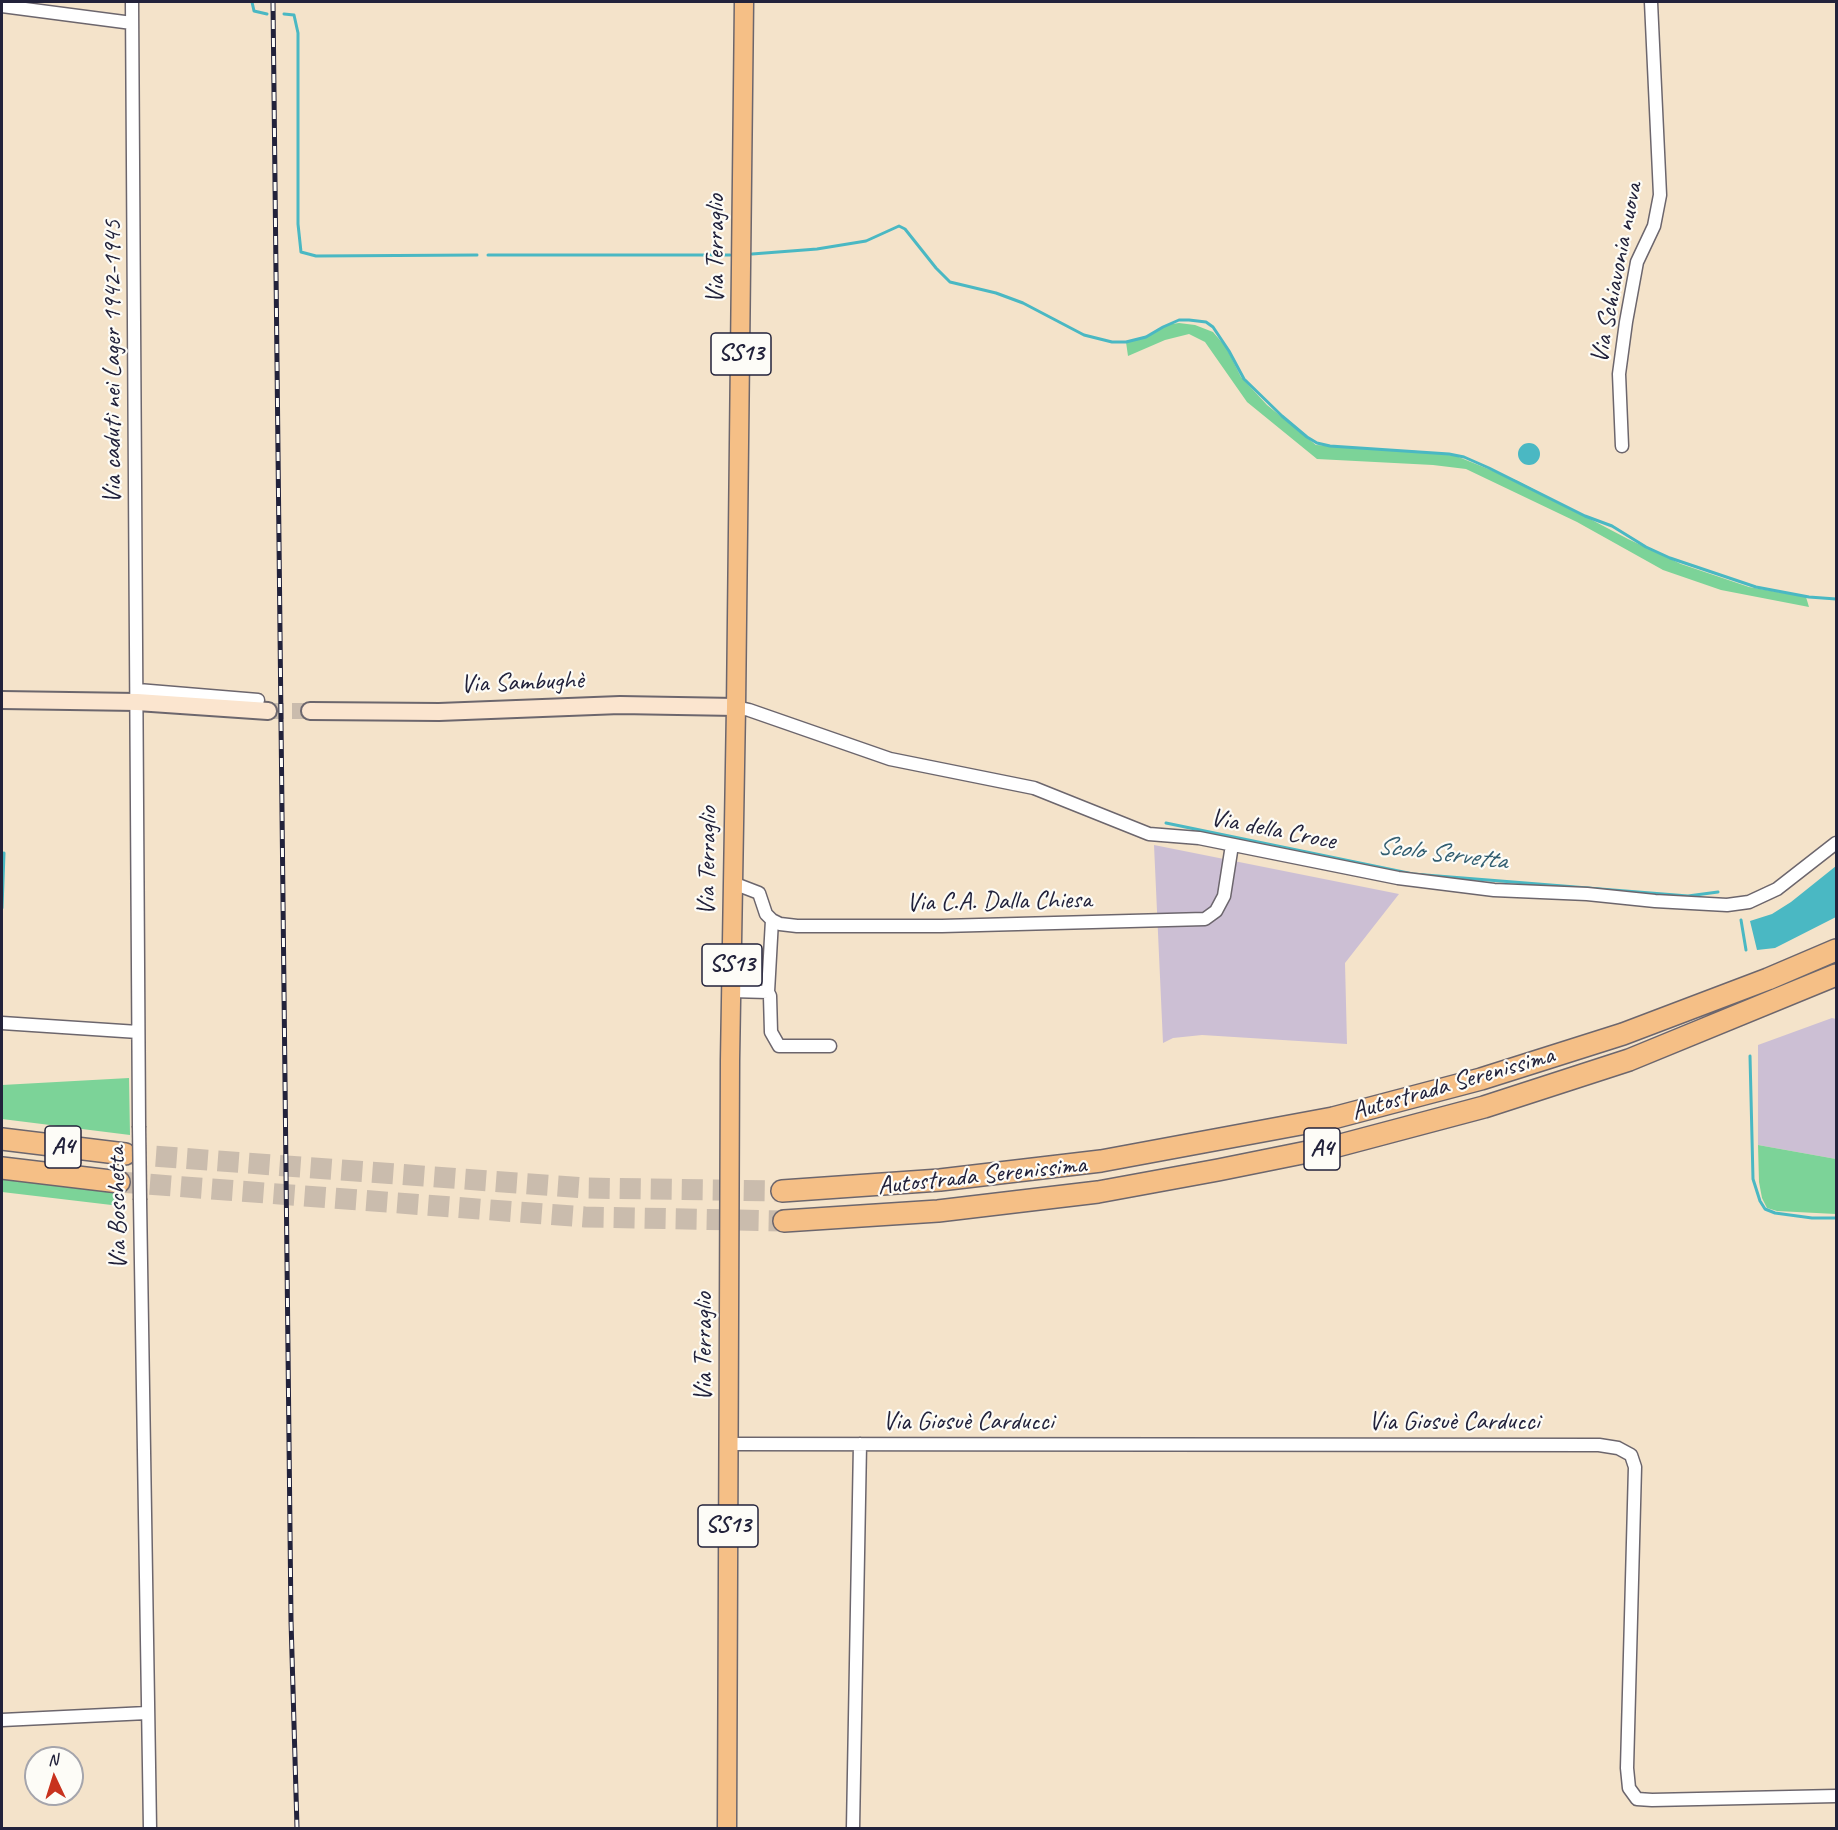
<!DOCTYPE html>
<html>
<head>
<meta charset="utf-8">
<style>
	body { margin:0 }
	#map { position:relative; width:1838px; height:1830px; overflow:hidden; background:#f4e3ca; font-family:Caveat,sans-serif }
	canvas { display:block }
	.frame { position:absolute; inset:0; border:3px solid #22223b; pointer-events:none }
	.north { position:absolute; left:24px; top:1746px; width:60px; height:60px; box-sizing:border-box; background:#fdfcf7; border:2px solid #a5a5ac; border-radius:50%; rotate:356deg; font-size:16px; font-weight:700; line-height:24px; text-align:center; color:#22223b }
	.north::after { content:''; display:block; margin:auto; width:21px; height:27px; background:#c8321e; clip-path:polygon(50% 0,100% 100%,50% 72%,0 100%) }
</style>
</head>
<body>
<div id="map">
<canvas width="1838" height="1830"></canvas>
<div class="frame"></div>
<div class="north">N</div>
</div>
<script>
const c = document.querySelector('canvas').getContext('2d');
c.lineJoin = 'round';
function paint(path, color) {
  c.fillStyle = color;
  c.fill(path, 'evenodd');
}
function shape(rows) {
  const path = new Path2D();
  for (const r of rows) {
    if (r.length === 3) {
      path.moveTo(r[0] + r[2], r[1]);
      path.arc(r[0], r[1], r[2], 0, 2 * Math.PI);
      continue;
    }
    path.moveTo(r[0], r[1]);
    for (let i = 2; i < r.length; i += 2) path.lineTo(r[i], r[i + 1]);
  }
  return path;
}
function strokePath(path, color, width, dash) {
  c.strokeStyle = color;
  c.lineWidth = width;
  c.lineCap = dash ? 'butt' : 'round';
  c.setLineDash(dash || []);
  c.stroke(path);
}
function write(font, color, halo, rows, align = 'center') {
  c.font = font + ' Caveat,sans-serif';
  c.lineWidth = 4.5;
  c.setLineDash([]);
  c.textBaseline = 'middle';
  c.strokeStyle = halo;
  c.fillStyle = color;
  for (const [text, x, y, turn = 0] of rows) {
    c.save();
    c.translate(x, y);
    c.rotate((+turn || 0) * Math.PI / 180);
    c.textAlign = isNaN(turn) ? turn : align;
    if (halo) c.strokeText(text, 0, 0);
    c.fillText(text, 0, 0);
    c.restore();
  }
}
paint(shape([
	[1154,845,1399,894,1345,963,1347,1044,1202,1035,1173,1038,1163,1043],
	[1832,1018,1836,1019,1836,1159,1758,1145,1758,1045]
]), '#ccbfd4');
paint(shape([
	[1179,323,1195,325,1213,332,1226,347,1241,377,1267,405,1316,445,1418,451,1456,456,1518,481,1628,539,1681,564,1749,587,1806,597,1809,607,1721,590,1663,570,1577,522,1466,469,1433,465,1317,459,1247,402,1205,342,1189,334,1165,340,1128,356,1126,342,1149,335,1165,325],
	[129,1078,130,1135,2,1119,2,1085],
	[1758,1145,1836,1159,1836,1214,1777,1211,1767,1208,1762,1198,1759,1182],
	[2,1178,121,1192,120,1206,2,1192]
]), '#7cd398');
paint(shape([
	[1529,454,11],
	[1836,866,1836,917,1775,948,1757,950,1750,921,1772,914,1791,902]
]), '#4ab8c3');
strokePath(shape([
	[252,2,254,11,267,14],
	[284,14,294,15,298,33,298,224,301,252,316,256,477,255],
	[752,254,817,249,866,241,899,226,905,229,936,268,950,282,996,293,1023,303,1084,335,1112,342,1126,342,1146,337,1163,327,1179,320,1189,320,1206,322,1213,327,1229,351,1244,379,1282,416,1307,437,1317,443,1330,446,1449,454,1464,457,1489,468,1585,516,1612,526,1646,547,1670,558,1756,587,1809,597,1836,599],
	[488,255,730,255],
	[1166,823,1413,874,1688,896,1718,892],
	[2,908,4,853],
	[1741,920,1746,950],
	[1750,1056,1753,1179,1760,1201,1765,1209,1775,1213,1812,1218,1836,1218]
]), '#4ab8c3', 3);
strokePath(shape([
	[268,711,310,711]
]), '#cabcad', 16, [16, 8]);
strokePath(shape([
	[125,1154,585,1188,782,1191],
	[119,1182,585,1217,784,1221]
]), '#cabcad', 21, [21, 10]);
const street = shape([
	[132,2,139,1126],
	[2,6,132,23],
	[1622,446,1619,374,1626,322,1637,262,1654,226,1660,195,1651,2],
	[138,690,258,700],
	[736,707,749,710,890,759,1034,788,1149,834,1199,838,1398,878,1494,890,1587,894,1655,901,1727,905,1749,902,1777,889,1836,843],
	[733,883,759,893,766,914,772,920,780,924,797,926,942,926,1205,919,1216,911,1224,896,1232,845],
	[772,920,768,992,770,996,771,1032,779,1046,830,1046],
	[731,991,768,992],
	[2,1023,138,1032],
	[140,1200,150,1828],
	[729,1444,1599,1445,1618,1448,1631,1455,1635,1467,1627,1768,1629,1788,1637,1799,1652,1800,1836,1796],
	[2,1720,147,1713],
	[853,1828,860,1444]
]);
const secondary = shape([
	[2,700,137,702,268,711],
	[310,711,439,712,620,705,736,707]
]);
const primary = shape([
	[727,1828,730,1060,736,707,744,2]
]);
const highway = shape([
	[2,1139,125,1154],
	[2,1168,119,1182],
	[782,1191,940,1180,1101,1161,1333,1118,1481,1079,1623,1034,1768,979,1836,950],
	[784,1221,938,1211,1098,1192,1218,1170,1337,1146,1484,1107,1629,1060,1836,975]
]);
strokePath(street, '#6c666d', 15);
strokePath(secondary, '#6c666d', 20);
strokePath(primary, '#6c666d', 21);
strokePath(highway, '#6c666d', 24);
strokePath(street, '#fff', 12);
strokePath(secondary, '#fbe5cf', 16);
strokePath(primary, '#f5bf86', 18);
strokePath(highway, '#f5bf86', 21);
const rail = shape([
	[273,2,291,1620,297,1828]
]);
strokePath(rail, '#22223b', 5);
strokePath(rail, '#fdfcf7', 3, [9]);
const streetBridge = shape([
	[139,1126,140,1200]
]);
strokePath(streetBridge, '#6c666d', 15, []);
strokePath(streetBridge, '#fff', 12);
for (const [x, y, w] of [
	[741,354,60],
	[732,965,60],
	[63,1147,36],
	[1322,1149,36],
	[728,1526,60]
]) {
  const box = new Path2D();
  box.roundRect(x - w / 2, y - 21, w, 42, 4.5);
  c.fillStyle = '#fdfcf7';
  c.fill(box);
  strokePath(box, '#22223b', 1.5);
}
write('bold 24px', '#22223b', null, [
	["SS13",741,354],
	["SS13",732,965],
	["A4",63,1147],
	["A4",1322,1149],
	["SS13",728,1526]
]);
write('26px', '#22223b', '#fdfcf7', [
	["Via Terraglio",716,249,-90],
	["Via Schiavonia nuova",1617,273,-79],
	["Via caduti nei Lager 1942-1945",113,362,-90],
	["Via Sambughè",522,683,-2],
	["Via della Croce",1273,830,11],
	["Via Terraglio",708,861,-89],
	["Via C.A. Dalla Chiesa",999,902,-1],
	["Autostrada Serenissima",1453,1084,-16],
	["Autostrada Serenissima",982,1176,-6],
	["Via Boschetta",118,1208,-91],
	["Via Terraglio",704,1347,-90],
	["Via Giosuè Carducci",968,1422],
	["Via Giosuè Carducci",1454,1422]
]);
write('italic 27px', '#325e71', '#fdfcf7', [
	["Scolo Servetta",1442,854,7]
]);
</script>
</body>
</html>
